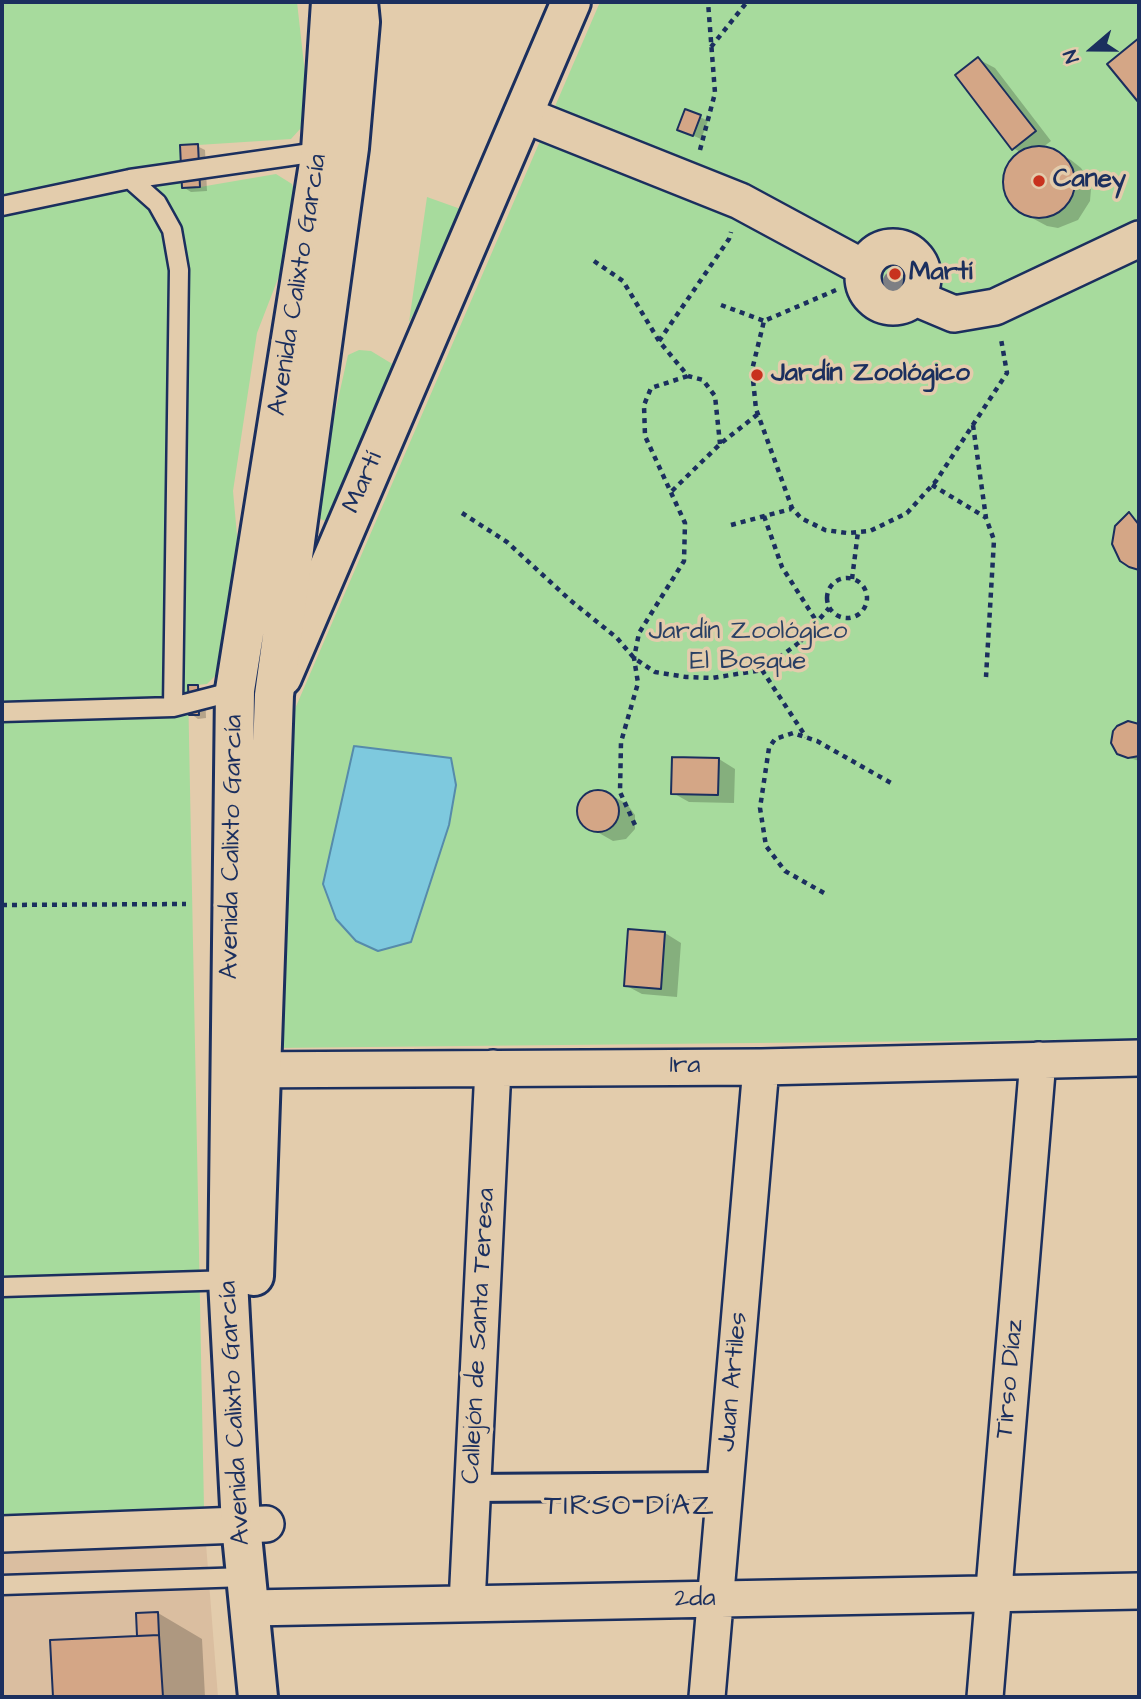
<!DOCTYPE html>
<html>
<head>
<meta charset="utf-8">
<style>
	body { margin:0 }
	#map { position:relative; width:1141px; height:1699px; overflow:hidden; background:#e3ccac; font-family:"Architects Daughter",sans-serif }
	canvas { display:block }
	.frame { position:absolute; inset:0; border:4px solid #1b2f5e; pointer-events:none }
	.north { position:absolute; left:1057px; top:14px; width:70px; height:70px; -webkit-text-stroke:5px #e3ccac; paint-order:stroke; rotate:250deg; font-size:19px; font-weight:700; line-height:28px; text-align:center; color:#1b2f5e }
	.north::after { content:''; display:block; margin:auto; width:24px; height:32px; background:#1b2f5e; clip-path:polygon(50% 0,100% 100%,50% 72%,0 100%) }
</style>
</head>
<body>
<div id="map">
<canvas width="1141" height="1699"></canvas>
<div class="frame"></div>
<div class="north">N</div>
</div>
<script>
const c = document.querySelector('canvas').getContext('2d');
c.lineJoin = 'round';
function fillPath(path, color) { c.fillStyle = color; c.fill(path, 'evenodd'); }
const shape = rows => new Path2D(rows.map(r => 'M' + r).join(''));
function strokePath(path, color, width, dash) { c.strokeStyle = color; c.lineWidth = width; c.lineCap = dash ? 'butt' : 'round'; c.setLineDash(dash || []); c.stroke(path); }
function write(font, color, halo, rows, align = 'center') {
  c.font = font + ' "Architects Daughter",sans-serif'; c.lineWidth = 7; c.setLineDash([]); c.textBaseline = 'middle'; c.strokeStyle = halo; c.fillStyle = color; for (const [text, x, y, turn = 0] of rows) {
    c.save(); c.translate(x, y); c.rotate((+turn || 0) * Math.PI / 180); c.textAlign = isNaN(turn) ? turn : align; if (halo) c.strokeText(text, 0, 0); c.fillText(text, 0, 0); c.restore();
  }
}
const built = shape([
	[206,1544,218,1697,2,1697,2,1554]
]);
const green = shape([
	[11,2,297,2,310,118,291,139,198,145,200,187,276,174,292,184,299,207,279,276,257,333,233,491,239,557,219,672,207,684,188,686,204,1508,2,1515,2,5],
	[600,2,1139,2,1139,1039,273,1048,291,718],
	[427,197,469,212,409,322],
	[359,350,371,351,394,365,325,521,312,515,348,355]
]);
const water = shape([
	[354,746,451,758,456,785,449,825,411,942,378,951,356,941,336,919,323,884,354,746]
]);
const shadow = shape([
	[978,59,995,68,1051,141,1043,147,1053,150,1071,160,1081,168,1088,178,1091,189,1090,201,1078,220,1058,228,1047,226,1019,211,1011,203,1006,193,1004,182,1010,161,1020,152,1013,148],
	[700,117,708,121,701,139,687,133],
	[197,146,205,150,207,191,191,192,183,187],
	[1129,515,1139,521,1139,571,1130,566],
	[197,687,205,691,206,718,198,719,191,714],
	[1128,723,1139,726,1139,761,1127,757],
	[719,759,735,769,734,803,689,802,673,793],
	[596,792,609,794,627,804,635,815,635,829,626,839,613,841,585,825,581,820,579,814,581,802,590,793],
	[665,933,681,943,677,997,642,994,625,985],
	[158,1613,202,1639,205,1697,55,1697,51,1642,139,1637,138,1614]
]);
const building = shape([
	[1139,38,1139,103,1107,64,1139,38],
	[978,57,1036,131,1012,150,955,75,978,57],
	[685,109,701,115,693,136,677,130,685,109],
	[198,144,200,187,182,188,180,145,198,144],
	'1003 182a36 36 0 1 1 72 0a36 36 0 1 1-72 0Z',
	[1129,512,1139,525,1139,570,1129,567,1120,561,1112,544,1115,526,1129,512],
	[188,685,198,685,199,715,189,715,188,685],
	[1128,721,1139,724,1139,756,1128,758,1117,754,1111,743,1113,731,1117,726,1128,721],
	[672,757,719,758,718,795,671,794,672,757],
	'577 811a21 21 0 1 1 42 0a21 21 0 1 1-42 0Z',
	[628,929,665,932,661,989,624,986,628,929],
	[158,1612,159,1635,137,1636,136,1613,158,1612],
	[159,1635,163,1697,53,1697,50,1640,159,1635]
]);
const path = shape([
	[711,47,747,2],
	[700,150,715,93,708,2],
	[594,261,623,281,659,341,688,376,703,380,715,396,720,444],
	[836,290,764,321,752,370,756,409,792,508,801,518,825,530,847,533,870,531,907,513,936,481,1007,373,1001,339],
	[721,305,764,321],
	[659,341,729,239,731,232],
	[973,425,986,518,994,540,986,677],
	[932,485,985,517],
	[672,491,720,444,758,414],
	[462,513,507,542,570,600,617,638,634,658,655,672,686,677,712,678,762,670,800,642,799,643,829,608],
	[764,516,782,567,817,622],
	[731,525,791,509],
	'827 598a20 20 0 1 1 40 0a20 20 0 1 1-40 0Z',
	[852,579,858,532],
	[762,670,806,737],
	[635,825,620,792,621,742,638,683,634,658,639,633,684,561,685,523,645,436,644,405,651,388,688,376],
	[824,893,785,871,766,846,760,808,769,748,775,739,793,733,817,741,891,783],
	[2,905,186,904]
]);
const service = shape([
	[130,179,325,151],
	[2,206,130,179,157,203,172,230,179,270,173,707,2,712],
	[173,707,239,690],
	[2,1287,233,1280],
	[2,1585,246,1577]
]);
const pedestrian = shape([
	[472,1488,724,1486]
]);
const minor = shape([
	[522,114,740,201,864,268],
	'863 277a30 30 0 1 1 60 0a30 30 0 1 1-60 0Z',
	[916,298,954,314,995,307,1139,239],
	[234,1070,761,1067,1139,1058],
	[2,1534,266,1524],
	[467,1604,493,1068],
	[250,1608,1139,1591],
	[707,1697,761,1067],
	[985,1697,1038,1060]
]);
const tertiary = shape([
	[282,677,571,2]
]);
const secondary = shape([
	[254,1276,274,695,349,148,360,22,358,2],
	[258,1697,241,1525,228,1280,235,690,321,151,331,2]
]);
const trees = [
	[893,281]
];
const markers = [
	[1039,181,7,"#c8321e"],
	[895,274,7,"#c8321e"],
	[757,375,7,"#c8321e"]
];
const poiNames = [
	["Caney",1053,181],
	["Martí",909,274],
	["Jardín Zoológico",771,375]
];
const streetNames = [
	["Avenida Calixto García",299,285,-81],
	["Martí",364,483,-67],
	["Avenida Calixto García",233,847,-89],
	["1ra",685,1067],
	["Callejón de Santa Teresa",480,1336,-87],
	["Tirso Díaz",1011,1379,-85],
	["Juan Artiles",734,1382,-85],
	["Avenida Calixto García",236,1413,-93],
	["2da",695,1600,-1]
];
const parkNames = [
	["Jardín Zoológico",748,633],
	["El Bosque",748,663]
];
const neighbourhoodNames = [
	["TIRSO DÍAZ",630,1508]
];
fillPath(built, '#dabea0');
fillPath(green, '#a7db9d');
fillPath(water, '#7ec9de');
strokePath(water, '#568bab', 2);
fillPath(shadow, '#0003');
fillPath(building, '#d4a686');
strokePath(building, '#1b2f5e', 2);
strokePath(service, '#1b2f5e', 23);
strokePath(pedestrian, '#1b2f5e', 32);
strokePath(minor, '#1b2f5e', 40);
strokePath(tertiary, '#1b2f5e', 44);
strokePath(secondary, '#1b2f5e', 44);
strokePath(path, '#1b2f5e', 4.5, [5, 5]);
strokePath(service, '#e3ccac', 18);
strokePath(pedestrian, '#e3ccac', 26);
strokePath(minor, '#e3ccac', 35);
strokePath(tertiary, '#e3ccac', 38);
strokePath(secondary, '#e3ccac', 38);
c.fillStyle = '#7d7f84';
for (const [x, y] of trees) { c.beginPath(); c.arc(x, y, 10, 0, 2 * Math.PI); c.fill(); }
for (const [x, y, r, color] of markers) { const dot = new Path2D(); dot.arc(x, y, r, 0, 2 * Math.PI); c.fillStyle = color; c.fill(dot); strokePath(dot, '#e3ccac', 2.5); }
write('bold 26px', '#1b2f5e', '#e3ccac', poiNames, 'left');
write('26px', '#1b2f5e', '#e3ccac', streetNames);
write('26px', '#294064', '#e3ccac', parkNames);
c.letterSpacing = '2px';
write('28px', '#1b2f5e', '#e3ccac', neighbourhoodNames);
c.letterSpacing = '0px';
</script>
</body>
</html>
